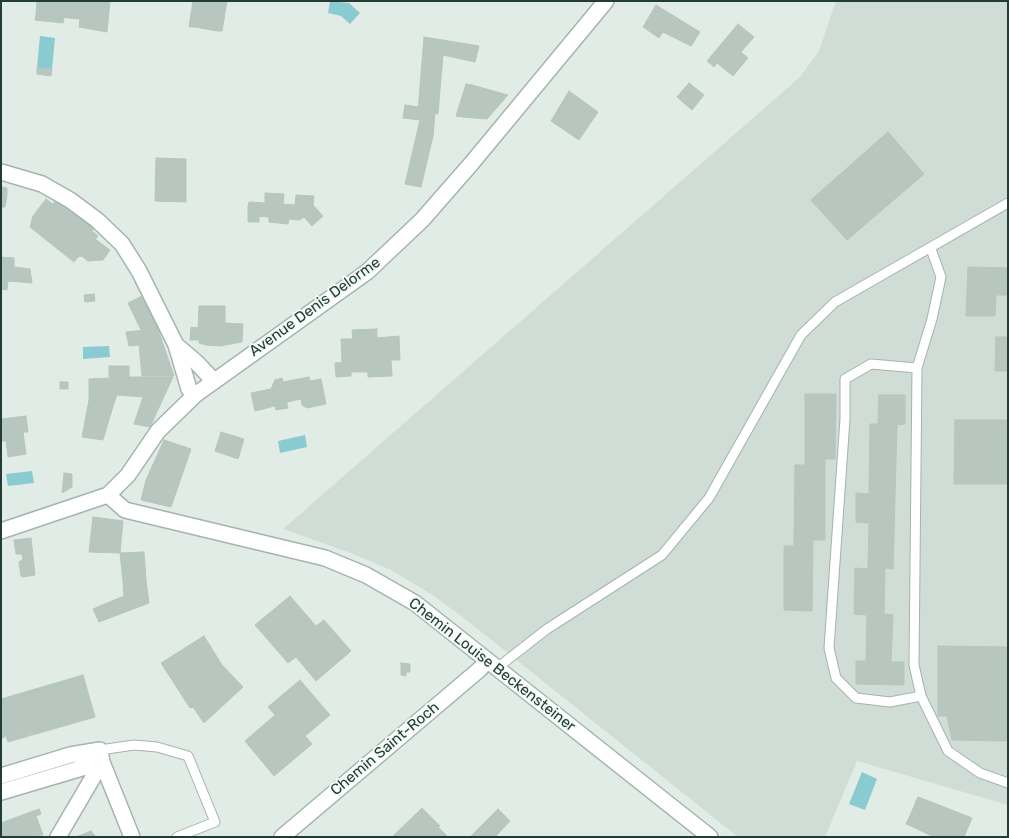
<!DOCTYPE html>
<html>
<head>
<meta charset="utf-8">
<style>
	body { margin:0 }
	#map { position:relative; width:1009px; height:838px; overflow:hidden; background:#e2ece7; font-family:Rubik,sans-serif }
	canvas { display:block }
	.frame { position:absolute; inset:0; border:2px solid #223d35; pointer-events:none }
</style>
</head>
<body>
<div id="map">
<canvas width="1009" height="838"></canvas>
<div class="frame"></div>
</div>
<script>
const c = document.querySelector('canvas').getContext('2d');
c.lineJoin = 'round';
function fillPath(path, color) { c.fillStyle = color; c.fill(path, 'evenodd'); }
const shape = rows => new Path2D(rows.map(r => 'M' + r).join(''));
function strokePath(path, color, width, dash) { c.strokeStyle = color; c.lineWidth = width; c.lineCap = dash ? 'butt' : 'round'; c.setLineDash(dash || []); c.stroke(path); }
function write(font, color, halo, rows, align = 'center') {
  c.font = font + ' Rubik,sans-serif'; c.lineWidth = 4; c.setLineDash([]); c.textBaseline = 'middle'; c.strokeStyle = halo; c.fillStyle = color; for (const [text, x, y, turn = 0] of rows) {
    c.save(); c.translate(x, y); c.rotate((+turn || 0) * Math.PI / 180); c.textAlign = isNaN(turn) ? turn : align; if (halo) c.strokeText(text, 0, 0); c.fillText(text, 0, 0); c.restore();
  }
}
const built = shape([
	[836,1,1008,1,1008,805,857,761,825,837,738,837,464,618,431,594,391,570,351,553,283,529,800,77,819,51]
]);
const water = shape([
	[330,1,349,3,360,13,350,24,341,16,328,13],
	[40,36,55,38,52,69,37,68],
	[109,346,110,357,83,359,83,347],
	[305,435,307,447,280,453,278,441],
	[32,471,34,483,8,486,6,474],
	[862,772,877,779,865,810,849,804]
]);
const building = shape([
	[37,1,110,1,107,32,79,27,80,19,36,15,37,1],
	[193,1,198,1,195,27,189,27,193,1],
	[198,1,221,1,217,31,195,27,198,1],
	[221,1,227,1,222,31,217,31,221,1],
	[656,5,700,32,691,46,663,32,659,38,643,27,656,5],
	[36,15,64,18,63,23,35,20,36,15],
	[738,24,754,37,741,52,748,58,733,76,717,63,714,67,707,61,738,24],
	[424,37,479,46,475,62,443,55,438,114,418,111,424,37],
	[37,68,52,69,51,76,37,74,37,68],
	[689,83,704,95,692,110,677,97,689,83],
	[466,84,472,85,463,117,456,116,466,84],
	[472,85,508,95,487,119,463,117,472,85],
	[569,91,598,112,579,140,551,121,569,91],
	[405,105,419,107,418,111,435,113,433,136,421,187,405,184,420,120,403,118,405,105],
	[888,132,924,174,847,240,811,200,888,132],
	[156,158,186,159,186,202,155,201,156,158],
	[1,187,7,188,7,195,1,195,1,187],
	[265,193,284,194,283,204,295,205,296,195,314,196,313,205,323,216,312,226,304,217,300,220,289,219,288,224,269,222,269,217,255,216,256,207,248,207,249,202,265,203,265,193],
	[1,195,7,195,5,207,1,207,1,195],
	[46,199,71,218,76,213,94,228,92,231,98,236,82,256,78,257,74,262,30,227,33,216,46,199],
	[56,200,76,213,71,218,53,204,56,200],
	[248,207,256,207,255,216,259,216,259,222,248,222,248,207],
	[95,239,110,250,103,260,88,261,82,256,95,239],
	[1,257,14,258,14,267,30,269,32,283,8,281,7,290,1,289,1,257],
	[1008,258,1008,295,996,295,995,316,966,316,968,267,1008,268,1008,258],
	[94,294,95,301,85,302,84,295,94,294],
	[142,296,158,329,141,330,128,303,142,296],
	[199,306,225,306,225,323,243,324,242,342,220,346,206,345,199,343,199,340,190,340,191,327,198,328,199,306],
	[158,329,174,376,142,376,139,345,129,346,126,332,158,329],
	[377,329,377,338,399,336,400,360,391,360,392,376,368,377,367,361,342,363,341,339,353,339,352,330,377,329],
	[996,337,1008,337,1008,371,995,371,996,337],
	[367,361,368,372,351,372,351,376,336,377,335,363,367,361],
	[109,366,129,366,129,377,109,377,109,366],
	[129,377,173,377,150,427,134,424,143,397,117,395,114,403,89,400,89,379,129,377],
	[309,377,310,381,321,379,326,404,307,408,302,405,301,399,287,402,286,399,274,401,275,406,255,411,251,393,271,389,275,380,282,378,283,382,309,377],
	[60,382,68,382,68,389,60,389,60,382],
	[805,394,836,394,835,459,825,459,825,540,813,540,812,611,784,610,784,546,794,546,795,465,805,465,805,394],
	[879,395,905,395,905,424,897,425,893,569,885,568,884,614,893,615,891,662,904,662,904,685,856,684,856,661,866,661,867,615,854,614,855,568,868,569,869,523,856,522,856,493,869,494,870,424,878,424,879,395],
	[286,399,288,408,276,410,274,401,286,399],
	[89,400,114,403,103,440,82,437,89,400],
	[26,416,28,432,23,432,26,454,8,457,6,441,1,441,1,419,26,416],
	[955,420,1008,420,1008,484,954,484,955,420],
	[221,432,244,439,238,459,215,451,221,432],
	[164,440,191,449,171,507,141,500,146,480,164,440],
	[64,473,72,474,72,487,62,493,64,473],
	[93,517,123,521,120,553,89,552,93,517],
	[31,538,35,575,23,577,21,576,19,562,23,559,22,554,16,554,14,540,31,538],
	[144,552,146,580,123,582,120,553,144,552],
	[146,580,149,603,99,622,93,609,124,596,123,582,146,580],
	[290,596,316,626,324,620,351,651,316,681,296,657,288,663,255,625,290,596],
	[204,636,222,665,243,687,204,723,193,707,190,708,161,663,204,636],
	[938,646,1008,647,1008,741,952,740,947,716,938,716,938,646],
	[401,663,410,664,410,672,406,672,406,676,401,675,401,663],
	[83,675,95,717,8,742,6,736,12,732,22,735,37,732,58,714,77,710,88,700,81,679,1,701,1,699,83,675],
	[81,679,88,700,77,710,58,714,37,732,30,735,12,732,1,739,1,701,81,679],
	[300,680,330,715,305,736,312,744,274,776,245,741,275,715,268,707,300,680],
	[918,797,934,803,931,808,916,801,918,797],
	[916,801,931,808,934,803,972,818,964,837,934,837,913,827,920,812,913,809,916,801],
	[422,808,440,826,438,827,448,837,392,837,422,808],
	[39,809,41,814,36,816,43,835,1,837,1,823,39,809],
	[498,809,510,821,495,837,470,837,498,809],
	[913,809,920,812,913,827,906,824,913,809],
	[91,831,96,837,76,837,91,831]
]);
const service = shape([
	[931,249,941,277,932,319,917,368,914,665,921,696,948,751,980,773,1008,783],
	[917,368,871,364,845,379,845,419,829,648,836,678,856,698,890,702,921,696],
	[497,668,547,629,662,555,709,498,801,335,835,302,1008,203],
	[100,750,134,745,157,747,188,756,215,822,177,837]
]);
const minor = shape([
	[1,172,42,184,70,200,97,220,122,244,139,271,176,345,189,389,195,395],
	[176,345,196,362,213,380],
	[1,776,70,755,100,750,102,762,58,837],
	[1,792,102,762,132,837],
	[282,837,480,669,487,660]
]);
const tertiary = shape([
	[108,495,125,510,325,558,366,575,415,603,710,837],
	[1,531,108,495,128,475,158,431,195,395,367,272,422,220,471,164,606,1]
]);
const streetNames = [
	["Avenue Denis Delorme",315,307,-36],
	["Chemin Louise Beckensteiner",492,665,38],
	["Chemin Saint-Roch",385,749,-40]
];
fillPath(built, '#d0dcd6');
fillPath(water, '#8acad1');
fillPath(building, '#b7c7c0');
strokePath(building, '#b4c6be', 1);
strokePath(service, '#a5b4ae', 11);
strokePath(minor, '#a5b4ae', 18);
strokePath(tertiary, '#a5b4ae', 18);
strokePath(service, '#fff', 9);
strokePath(minor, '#fff', 15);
strokePath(tertiary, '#fff', 15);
write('15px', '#223d35', '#f3f9f5', streetNames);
</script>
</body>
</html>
